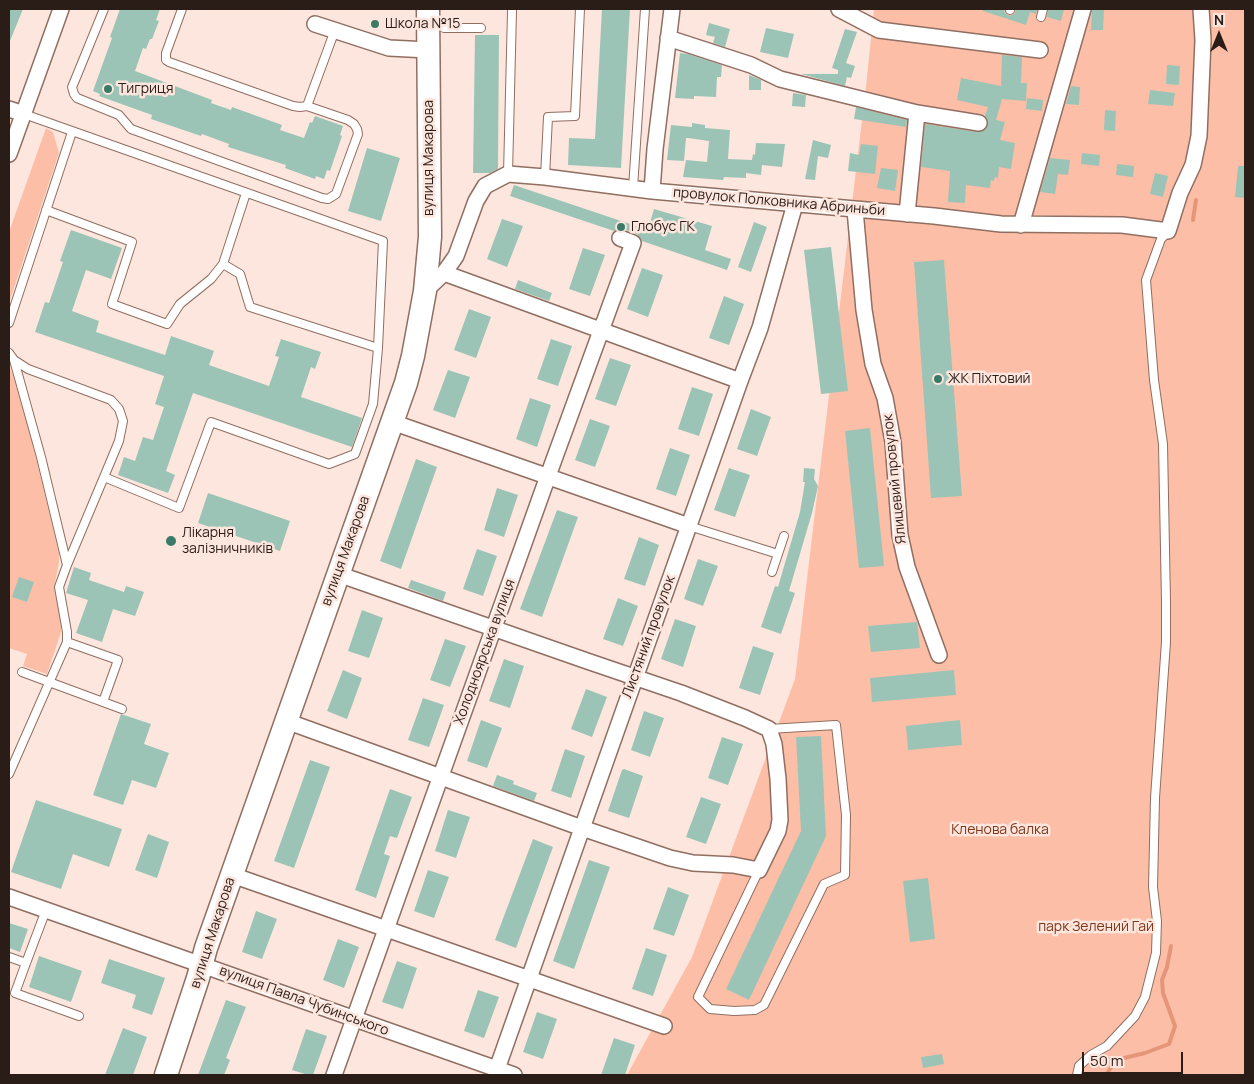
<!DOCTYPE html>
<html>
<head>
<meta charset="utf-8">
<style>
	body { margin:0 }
	#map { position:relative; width:1254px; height:1084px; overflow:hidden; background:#fde6dd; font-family:Manrope,sans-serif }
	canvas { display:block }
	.frame { position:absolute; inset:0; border:10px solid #2a1c17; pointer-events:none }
	.north { position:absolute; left:1194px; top:10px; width:50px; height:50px; -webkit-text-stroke:4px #fde6dd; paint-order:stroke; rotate:0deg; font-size:14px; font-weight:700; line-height:20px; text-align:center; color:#2a1c17 }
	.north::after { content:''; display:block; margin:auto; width:18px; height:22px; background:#2a1c17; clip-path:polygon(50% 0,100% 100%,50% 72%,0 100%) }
	.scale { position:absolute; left:1082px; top:1052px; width:101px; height:22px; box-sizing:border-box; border:2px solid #2a1c17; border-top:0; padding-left:6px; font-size:15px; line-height:18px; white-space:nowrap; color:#2a1c17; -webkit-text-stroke:4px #fde6dd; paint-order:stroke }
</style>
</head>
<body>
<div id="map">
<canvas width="1254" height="1084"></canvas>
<div class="frame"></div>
<div class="north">N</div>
<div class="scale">50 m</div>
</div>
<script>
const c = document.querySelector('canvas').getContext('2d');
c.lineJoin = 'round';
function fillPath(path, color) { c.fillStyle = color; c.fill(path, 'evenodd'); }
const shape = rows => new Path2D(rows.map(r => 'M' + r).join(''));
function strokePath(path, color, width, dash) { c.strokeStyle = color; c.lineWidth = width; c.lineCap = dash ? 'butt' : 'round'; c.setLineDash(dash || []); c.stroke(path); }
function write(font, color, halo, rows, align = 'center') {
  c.font = font + ' Manrope,sans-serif'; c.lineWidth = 5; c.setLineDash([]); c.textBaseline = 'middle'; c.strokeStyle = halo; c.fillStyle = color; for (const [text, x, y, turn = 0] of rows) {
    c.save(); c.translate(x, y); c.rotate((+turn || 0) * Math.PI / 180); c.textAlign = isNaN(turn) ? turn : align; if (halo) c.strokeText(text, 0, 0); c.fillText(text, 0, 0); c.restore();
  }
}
const green = shape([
	[874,9,1245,9,1245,1075,627,1075,692,957,795,679,866,87],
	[46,128,53,132,59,153,9,303,9,232],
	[9,365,14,378,30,433,59,553,59,562,55,583,61,623,61,632,47,674,23,666,27,654,9,648]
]);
const stream = shape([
	[1193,220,1196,200],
	[1106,1075,1116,1060,1145,1053,1169,1044,1175,1026,1163,993,1162,980,1167,967,1171,946]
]);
const building = shape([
	[9,9,23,9,10,41,9,41],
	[120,9,160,9,156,20,159,21,152,39,150,39,146,49,143,48,135,71,212,100,211,103,231,110,232,107,282,125,280,130,304,138,310,122,312,123,315,116,343,126,340,135,342,136,330,171,327,170,324,179,316,176,315,179,285,168,286,165,228,147,229,144,202,134,201,136,151,119,152,115,99,96,100,94,93,91,112,38,110,37],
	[602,9,630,9,621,168,568,165,569,138,595,139],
	[983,9,1004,9,1005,13,1010,16,1015,13,1016,9,1037,9,1036,14,1030,12,1026,25,983,11],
	[1048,9,1064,9,1061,21,1047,17],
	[1092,10,1104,10,1103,30,1091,30],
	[709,23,730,29,725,47,713,43,715,37,706,35],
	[766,28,794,34,788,58,760,52],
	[845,29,857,32,846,63,855,66,851,78,847,77,845,86,801,74,838,74,838,70,832,68],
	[475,35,499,35,498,169,490,173,473,173],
	[680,53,688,54,722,65,721,77,717,77,716,97,694,96,694,99,675,98],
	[1002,55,1022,57,1021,83,1027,83,1026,101,1002,99,996,120,1005,122,1000,140,1015,143,1011,169,999,167,998,178,995,177,994,181,991,180,990,188,966,185,965,203,948,202,950,171,921,167,925,124,978,132,986,129,988,124,985,116,988,107,957,100,961,78,1001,86],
	[1167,65,1180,66,1179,85,1166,84],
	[749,75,761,80,761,90,749,90],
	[1071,86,1080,87,1079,105,1066,104],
	[1150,90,1175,93,1173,106,1148,104],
	[793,93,806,95,805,107,792,106],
	[1027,98,1043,100,1042,111,1026,109],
	[856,107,907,120,906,127,854,119],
	[1105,110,1116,111,1115,131,1104,130],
	[692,123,705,125,705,128,730,130,728,159,752,160,753,154,755,155,756,143,785,144,782,167,762,165,761,175,746,173,746,178,724,177,723,180,683,177,686,160,707,162,709,141,688,138,686,138,684,161,667,160,671,125,692,127],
	[813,140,831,145,828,158,818,156,815,180,805,179],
	[861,144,878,146,875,174,848,171,850,153,859,155],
	[367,148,400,158,381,221,348,211],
	[1082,153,1100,155,1099,166,1081,164],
	[1050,158,1070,160,1068,175,1058,174,1055,194,1040,192],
	[1117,164,1134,166,1133,177,1116,175],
	[1238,166,1245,166,1245,198,1235,197],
	[881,168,898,170,895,191,877,188],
	[1155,173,1168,176,1163,197,1150,194],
	[514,185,648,230,654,209,712,226,705,250,731,259,727,270,642,241,637,234,623,229,618,229,614,231,510,196],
	[502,219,523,226,507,267,487,259],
	[754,222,767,227,751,272,738,267],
	[71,230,122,248,111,279,86,270,72,311,99,321,96,332,165,355,171,336,214,351,209,365,269,386,279,357,275,356,281,339,321,352,315,369,311,367,301,397,362,418,352,447,193,393,166,471,175,475,168,493,118,475,124,457,135,461,143,437,153,440,164,407,155,404,164,376,35,332,45,302,49,303,63,262,60,261],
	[831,247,848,391,821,394,804,250],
	[583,248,605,255,590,296,569,289],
	[944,260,962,496,931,498,914,262],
	[642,268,663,275,648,317,627,309],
	[518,280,552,293,549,301,515,289],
	[724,296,744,304,729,345,709,338],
	[469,309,491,317,476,358,454,350],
	[551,339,572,346,558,386,537,379],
	[610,358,631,365,616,406,595,399],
	[448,370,470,377,455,418,433,410],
	[692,387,713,394,699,436,678,429],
	[530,398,551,405,537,447,516,439],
	[751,409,771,417,757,456,737,449],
	[590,419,610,426,595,467,575,460],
	[870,428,884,566,859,568,845,431],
	[670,448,690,455,676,496,656,489],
	[416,459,437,467,401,569,380,561],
	[729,468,750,475,735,517,714,510],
	[804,468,815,469,814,479,818,486,812,513,789,591,795,593,781,634,761,627,775,586,778,587,800,512,805,482,803,482],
	[497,488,518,495,504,537,484,530],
	[208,493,290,521,280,551,198,523],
	[557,510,578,517,542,617,520,609],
	[639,537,659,545,645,586,624,579],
	[477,549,497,556,483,596,463,589],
	[698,559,718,566,703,606,684,599],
	[74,567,91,573,89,580,124,592,126,586,144,592,135,616,113,609,102,642,76,633,88,600,66,593],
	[19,577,34,582,27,602,12,597],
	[411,580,446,592,443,601,408,588],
	[618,598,638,606,623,646,603,639],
	[362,610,383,618,369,658,348,651],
	[675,619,696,626,683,667,661,659],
	[917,622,920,648,871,652,868,626],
	[445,639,466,646,450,687,430,680],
	[753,646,774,653,760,695,739,688],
	[504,659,524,666,510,708,489,701],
	[343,670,362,678,347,719,327,711],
	[954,670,956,695,872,702,870,678],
	[586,689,607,697,592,737,571,729],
	[423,698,444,705,429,747,408,740],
	[644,711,664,718,650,757,631,750],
	[121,714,151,724,144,744,169,753,156,788,132,780,123,805,93,795],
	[481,720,502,728,487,768,467,761],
	[960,720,962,745,908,750,906,726],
	[821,736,826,836,749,1000,726,989,801,831,796,737],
	[722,737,743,744,728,785,708,778],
	[565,749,585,756,571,798,551,791],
	[310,760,330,767,294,868,274,861],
	[624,769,643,776,629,818,608,811,622,770],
	[497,775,514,781,513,784,537,793,534,801,493,786],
	[390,789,412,797,397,838,390,836,384,854,390,856,376,898,355,890],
	[701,797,721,804,706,844,686,837],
	[36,800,122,829,109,867,73,854,61,889,11,872],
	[448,810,470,817,456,858,435,851],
	[148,834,169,842,157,878,135,870],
	[533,839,553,847,516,948,495,940],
	[589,860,610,867,574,969,553,961],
	[428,870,449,877,434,918,414,911],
	[928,878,935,939,910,942,903,881],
	[668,887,689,895,674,936,653,929],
	[256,911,277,919,262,959,242,952],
	[9,923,28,929,20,952,9,948],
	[338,939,359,947,344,988,323,980],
	[646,948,667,955,653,996,632,989],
	[39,956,82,971,71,1002,29,987],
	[109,959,165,978,152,1015,132,1008,136,995,101,983],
	[397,961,417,968,403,1009,382,1002],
	[478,990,499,997,484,1038,464,1031],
	[226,1000,246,1007,226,1058,230,1060,224,1075,198,1075],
	[537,1012,557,1019,543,1059,523,1052],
	[123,1028,147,1037,133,1075,105,1075],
	[306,1029,327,1036,313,1075,308,1075,292,1070],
	[614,1038,635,1045,625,1075,601,1075],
	[942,1054,944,1064,923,1068,921,1057]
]);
const lane = shape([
	[104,9,75,80,72,87,74,94,77,98,119,115,131,129,322,198,328,199,336,194,358,134,357,129,354,124,348,120,307,106],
	[182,9,166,53,166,60,169,62,293,106,300,107,307,106,335,30],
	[1010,10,1010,9],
	[1041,17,1043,9],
	[444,28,481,28],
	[508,174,512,11],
	[545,177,548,117,575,116,580,9],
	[633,188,645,9],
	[46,210,132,242,112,304,167,324,180,304,211,279,223,264,246,193],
	[223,264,240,274,250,307,378,348],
	[9,323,72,132],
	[9,353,14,360,28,369,111,400,119,409,123,421,119,441,104,477,179,508,211,422,329,464,355,454,373,404,378,348,383,241,24,114],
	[689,526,778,554],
	[67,565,104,477],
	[772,572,784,536],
	[67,642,118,660,103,702],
	[22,672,122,709],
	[9,774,67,642,67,632,59,587,67,565,41,457,14,360],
	[759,870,698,997,710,1009,734,1011,755,1010,764,1005,824,884,845,875,846,815,836,725,769,729],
	[9,957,26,963,46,910],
	[26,963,15,993,79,1016],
	[1077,1075,1079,1066,1091,1055,1107,1046,1135,1016,1145,997,1156,953,1157,921,1153,887,1155,798,1166,642,1166,602,1163,444,1154,380,1146,280,1161,239,1168,232]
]);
const street = shape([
	[839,9,879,30,1040,50],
	[315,24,389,48,428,50],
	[668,38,751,65,780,79,917,113,979,123],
	[9,109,24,114],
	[9,154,61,9],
	[652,191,655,149,672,9],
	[855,210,864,310,873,364,885,398,893,442,900,535,907,567,939,655],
	[907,214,917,113],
	[1021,225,1083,9],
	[444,273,740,381],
	[425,291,444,273,456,256,476,201,485,186,508,174,545,177,652,191,934,216,1001,224,1122,225,1168,231,1180,193,1193,165,1199,136,1203,40,1201,9],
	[392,422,689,526],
	[286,721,582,828,670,858,693,863,733,865,759,870,778,831,780,820,778,779,774,744,769,729,745,718,681,693,587,661,338,574],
	[232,875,664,1026],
	[9,897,514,1075],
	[497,1069,740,381,760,328,795,204],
	[334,1075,548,476,633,243,620,238]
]);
const secondary = shape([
	[166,1075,198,978,206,948,406,383,413,356,425,291,430,237,428,9]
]);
const markers = [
	[375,24,5,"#3c7a68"],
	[108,89,5,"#3c7a68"],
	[621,227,5,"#3c7a68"],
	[938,379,5,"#3c7a68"],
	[171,541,6,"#3c7a68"]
];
const poiNames = [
	["Школа №15",385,24],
	["Тигриця",118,89],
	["Глобус ГК",631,227],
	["ЖК Піхтовий",948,379],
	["Лікарня",182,533],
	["залізничників",182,549]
];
const streetNames = [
	["вулиця Макарова",429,158,-90],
	["провулок Полковника Абриньби",779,202,5],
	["Ялицевий провулок",895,479,-96],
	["вулиця Макарова",346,551,-70],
	["Листяний провулок",649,637,-70],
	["Холодноярська вулиця",485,652,-70],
	["вулиця Макарова",213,933,-72],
	["вулиця Павла Чубинського",304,1001,20]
];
const parkNames = [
	["Кленова балка",1000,830],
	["парк Зелений Гай",1096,927]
];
fillPath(green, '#fdbea7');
strokePath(stream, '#e69678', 4);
fillPath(building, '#9cc4b6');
strokePath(lane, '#906e61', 10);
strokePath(street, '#906e61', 18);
strokePath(secondary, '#906e61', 25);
strokePath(lane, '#fff', 8);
strokePath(street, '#fff', 15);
strokePath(secondary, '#fff', 22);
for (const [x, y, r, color] of markers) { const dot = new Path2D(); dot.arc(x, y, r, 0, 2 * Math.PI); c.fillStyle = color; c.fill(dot); strokePath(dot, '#fde6dd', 2); }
write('14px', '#2a1c17', '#fde6dd', poiNames, 'left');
write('14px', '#2a1c17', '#fde6dd', streetNames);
write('14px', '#7f3619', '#fde6dd', parkNames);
</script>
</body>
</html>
